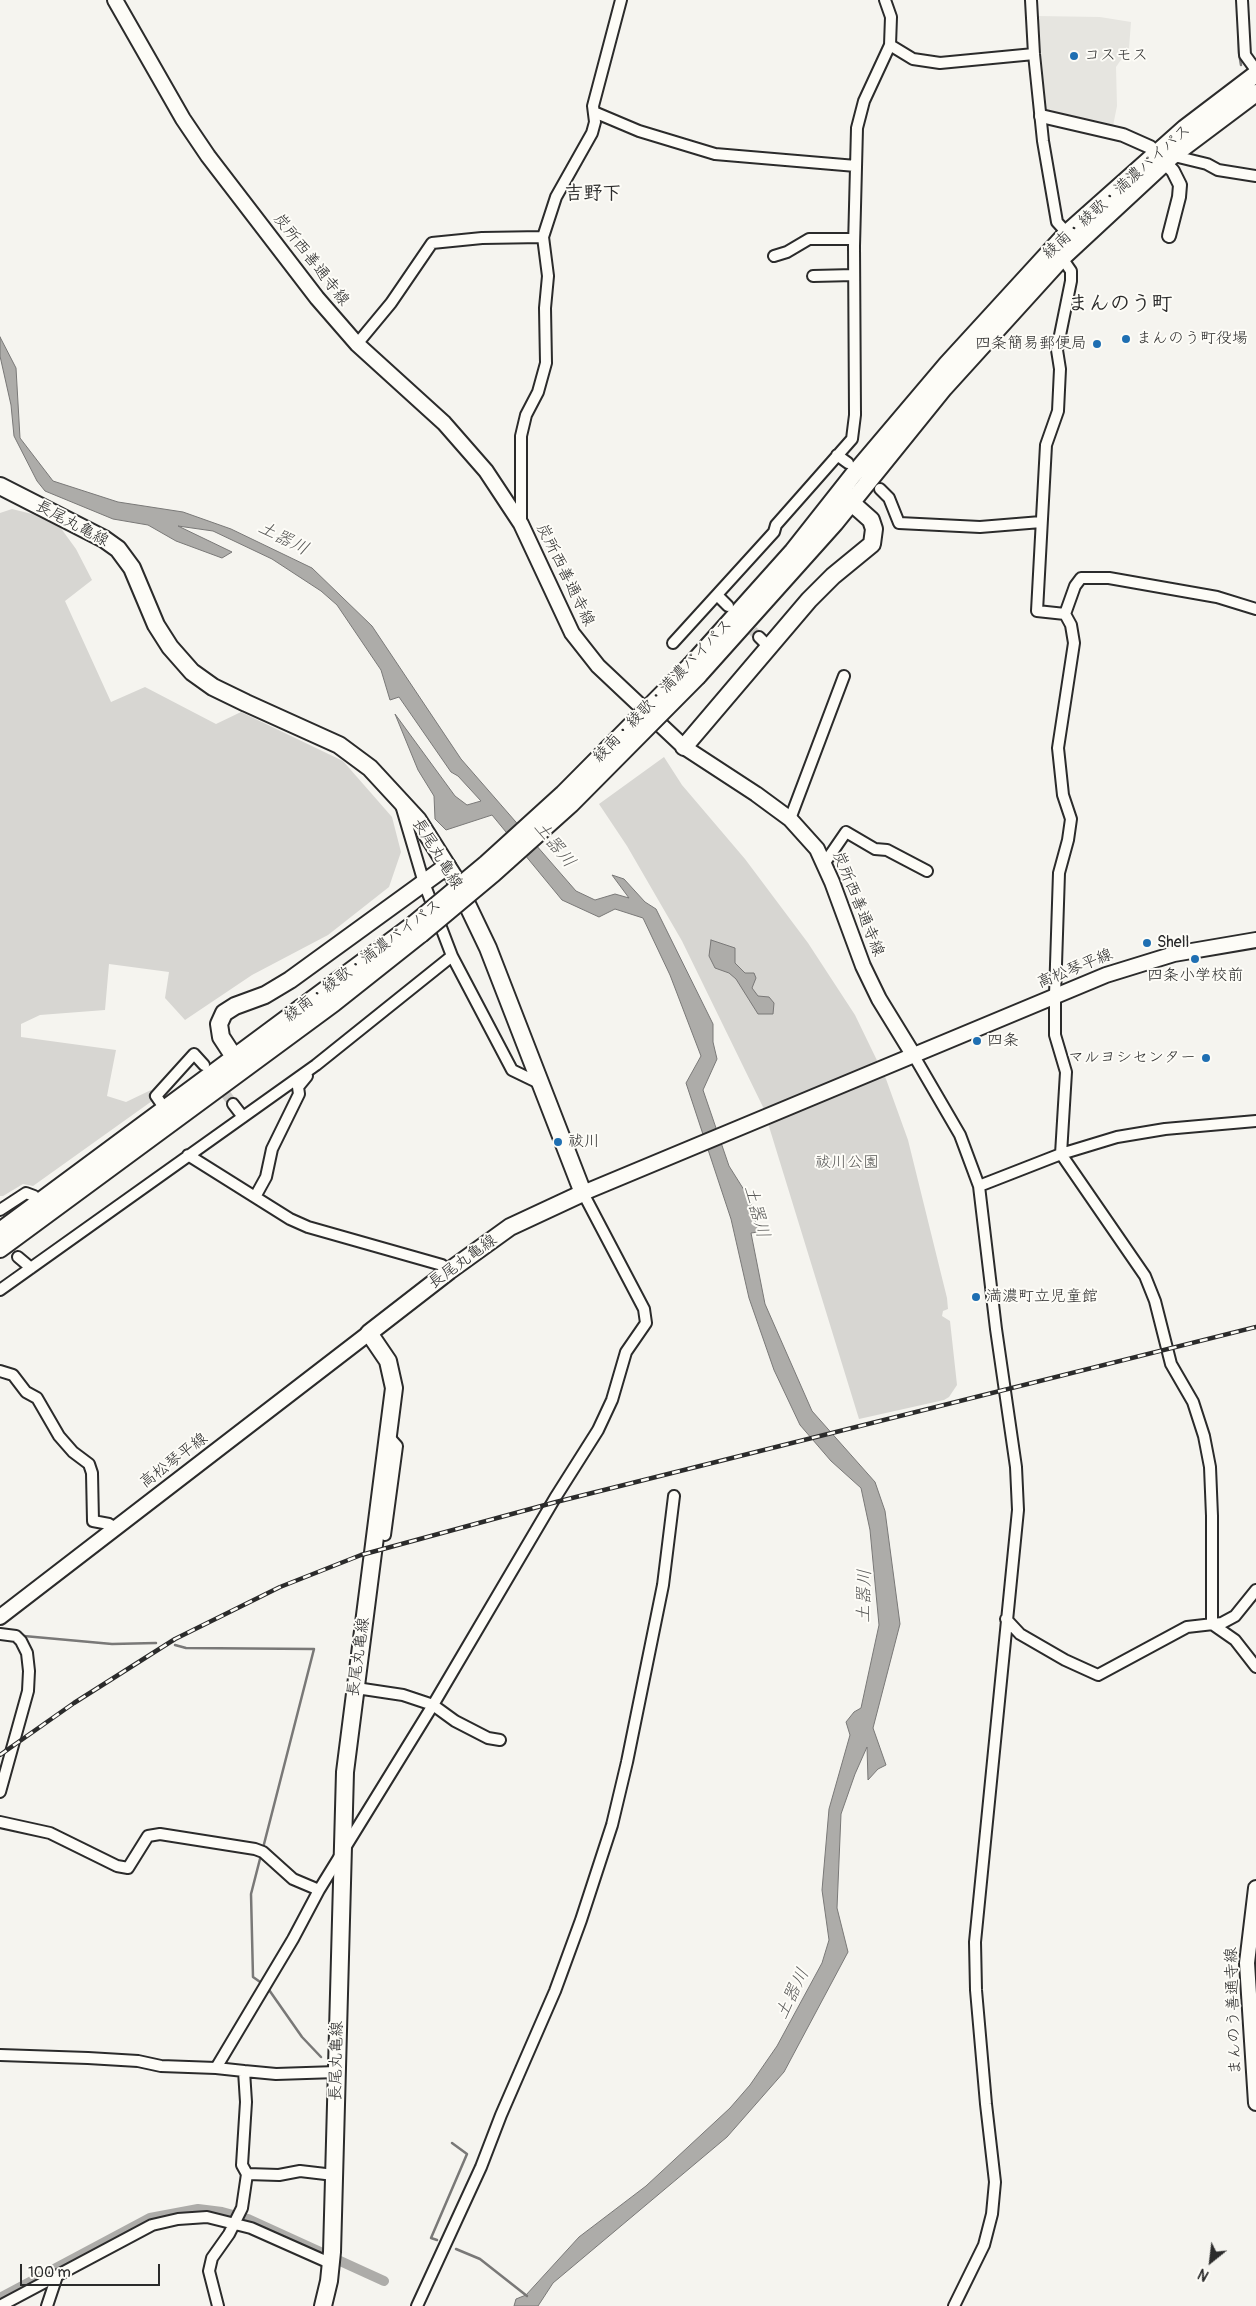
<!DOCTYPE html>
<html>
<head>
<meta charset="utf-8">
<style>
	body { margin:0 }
	#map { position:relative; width:1256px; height:2306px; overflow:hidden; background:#f5f4ef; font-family:Pangolin,sans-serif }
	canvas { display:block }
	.north { position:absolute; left:1186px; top:2236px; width:50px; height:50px; -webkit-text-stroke:4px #fdfcf7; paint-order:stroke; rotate:209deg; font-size:14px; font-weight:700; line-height:20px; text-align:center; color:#2b2b2b }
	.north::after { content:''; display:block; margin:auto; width:18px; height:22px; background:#2b2b2b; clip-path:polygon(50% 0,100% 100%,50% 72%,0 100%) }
	.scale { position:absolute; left:20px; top:2264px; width:140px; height:22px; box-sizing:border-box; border:2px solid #2b2b2b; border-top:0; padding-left:6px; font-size:15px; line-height:18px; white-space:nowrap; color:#2b2b2b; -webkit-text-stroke:4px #fdfcf7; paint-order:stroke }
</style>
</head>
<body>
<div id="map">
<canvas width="1256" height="2306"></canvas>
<div class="north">N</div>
<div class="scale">100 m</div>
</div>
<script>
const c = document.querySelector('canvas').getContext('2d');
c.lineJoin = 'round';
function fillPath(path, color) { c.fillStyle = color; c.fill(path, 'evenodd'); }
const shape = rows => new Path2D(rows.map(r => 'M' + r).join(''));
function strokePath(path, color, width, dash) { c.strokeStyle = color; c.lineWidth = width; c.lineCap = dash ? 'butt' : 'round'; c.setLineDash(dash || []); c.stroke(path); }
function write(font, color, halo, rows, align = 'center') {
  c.font = font + ' Pangolin,"Klee One",sans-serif'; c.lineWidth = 4; c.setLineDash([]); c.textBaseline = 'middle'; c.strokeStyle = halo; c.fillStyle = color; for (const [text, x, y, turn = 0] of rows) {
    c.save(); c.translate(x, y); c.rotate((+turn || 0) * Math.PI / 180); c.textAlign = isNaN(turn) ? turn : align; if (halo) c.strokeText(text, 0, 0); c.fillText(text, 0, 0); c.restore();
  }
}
const built = shape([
	[1038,16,1100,17,1131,22,1129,48,1116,67,1117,106,1113,126,1046,109]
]);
const green = shape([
	[12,509,32,514,60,527,76,549,92,580,65,601,111,702,145,687,216,724,241,712,343,761,392,817,401,852,389,887,328,935,252,975,185,1020,165,998,169,972,109,964,105,1010,40,1015,21,1024,21,1037,116,1050,107,1096,126,1102,151,1090,152,1101,33,1186,23,1184,3,1196,0,1196,0,513],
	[664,757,682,785,745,859,808,943,855,1015,886,1079,908,1140,947,1298,948,1309,943,1311,942,1316,950,1321,957,1385,949,1397,944,1400,859,1419,763,1107,682,941,627,846,599,804]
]);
const water = shape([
	[0,337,16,368,20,438,53,481,118,502,183,512,231,529,312,568,372,626,461,759,576,891,595,900,615,894,629,898,612,875,624,879,645,902,656,909,713,1024,713,1042,717,1059,703,1090,729,1166,751,1201,758,1232,751,1233,765,1304,812,1411,875,1482,885,1511,900,1624,873,1728,886,1765,878,1769,868,1780,867,1747,855,1774,841,1814,837,1908,848,1952,784,2072,727,2137,553,2283,538,2306,514,2306,516,2299,526,2295,579,2237,646,2186,730,2108,750,2085,777,2046,822,1963,829,1940,822,1890,829,1809,850,1735,846,1722,854,1712,861,1708,879,1625,870,1530,861,1488,831,1461,800,1425,774,1370,749,1298,731,1219,686,1083,701,1056,670,975,643,918,615,909,599,917,562,900,492,815,446,830,435,819,434,796,418,770,395,714,455,796,467,805,481,801,458,776,451,772,399,697,390,700,381,670,337,605,321,591,272,559,213,531,178,526,232,552,222,558,176,541,148,525,113,519,45,491,37,481,14,436,11,405,0,356,0,337],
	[711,940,735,948,735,963,745,973,754,973,756,978,752,988,758,996,769,997,774,1003,773,1014,758,1014,736,979,729,973,715,968,709,956,711,940]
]);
const stream = shape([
	[1238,12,1239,53,1241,65],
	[24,1636,112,1644,156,1643],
	[175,1645,186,1648,314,1649,263,1848],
	[261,1855,251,1894,253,1977,263,1984],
	[267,1987,302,2037,321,2057],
	[437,2240,431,2238,467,2154,452,2143],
	[456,2249,480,2259,527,2296]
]);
const canal = shape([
	[0,2298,150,2218,198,2209,222,2212,248,2219,384,2281]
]);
const minorTunnel = shape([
	[742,620,759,637],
	[217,1082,233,1104]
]);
const minor = shape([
	[885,0,891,17,890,45,913,59,940,63,1034,54],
	[1031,0,1034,54,1043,141,1057,222,1067,233],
	[1242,0,1245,55,1256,70],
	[594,112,639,131,715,154,856,166],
	[1170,155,1207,164,1218,170,1256,176],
	[774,256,787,252,809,239,854,239],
	[1062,258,1071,271,1071,281,1057,350,1060,369,1058,411,1046,445,1037,611,1065,614],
	[813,276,854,275],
	[357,344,391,303,432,243,482,238,543,237],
	[837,455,848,463],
	[880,489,889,498,899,523,980,527,1041,522],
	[521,524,521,436,526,415,538,392,546,363,545,308,548,276,543,237,556,197,592,133,595,122,593,106,621,0],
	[717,595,728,606],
	[1256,609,1217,597,1109,578,1081,578,1075,586,1065,614,1071,625,1074,643,1058,748,1063,795,1071,819,1068,840,1059,873,1055,995,1055,1035,1066,1072,1061,1154,1145,1276,1155,1301,1171,1364,1193,1402,1204,1436,1210,1467,1212,1516,1212,1624,1235,1640,1256,1667],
	[759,637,769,647],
	[673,643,774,532,776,525,852,439,855,415,854,246,857,128,864,101,890,45],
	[401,805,424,883,452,956,512,1070,543,1085],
	[790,819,844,676],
	[824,864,846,832,875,849,887,850,927,871],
	[914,1056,960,1135,979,1186,996,1329,1016,1467,1018,1510,975,1942,976,1990,986,2104,995,2182,992,2214,984,2245,954,2306],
	[233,1104,243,1117],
	[165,1109,156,1096,194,1054,204,1065],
	[188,1155,290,1219,308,1227,442,1265,449,1271],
	[979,1186,1061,1154,1117,1137,1165,1129,1256,1121],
	[255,1197,266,1177,272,1149,299,1094,298,1087,307,1076],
	[0,1210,26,1193,34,1196,40,1206],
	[18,1257,31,1268],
	[0,1290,316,1065,452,956],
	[0,1371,13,1375,26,1392,37,1398,59,1436,73,1452,89,1464,92,1473,93,1521,109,1524,116,1528],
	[385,1535,397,1446,389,1437],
	[1006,1619,1020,1634,1065,1660,1098,1675,1187,1627,1222,1623,1235,1616,1256,1590],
	[0,1634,16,1636,21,1641,27,1653,29,1671,28,1691,0,1792],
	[354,1693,363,1689,403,1695,433,1705,455,1721,488,1738,500,1740],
	[0,1822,50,1833,117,1866,128,1868,148,1836,160,1834,255,1849,263,1852,293,1879,319,1890],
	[0,2055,88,2058,138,2061,161,2066,216,2068,293,1939,319,1890,433,1705,555,1498,598,1430,612,1400,626,1352,646,1323,644,1309,583,1193],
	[216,2068,244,2071,246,2102,242,2165,247,2174,242,2208,229,2234,212,2258,209,2271,218,2306],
	[244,2071,276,2074,337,2072],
	[247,2174,279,2175,300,2171,334,2175],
	[0,2306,152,2225,178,2219,207,2217,251,2228,332,2264],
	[47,2306,57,2276],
	[417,2306,481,2167,501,2115,555,1991,581,1920,612,1825,627,1762,663,1585,674,1496]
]);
const tertiary = shape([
	[1041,116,1123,135,1150,147,1173,171,1180,185,1179,197,1169,236]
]);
const secondary = shape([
	[115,0,183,119,208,156,317,298,357,344,444,423,486,471,521,524,572,633,598,666,684,747,756,794,790,819,817,849,832,882,863,966,879,999,914,1056],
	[583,1193,1106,975,1174,954,1256,940],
	[0,1617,369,1333],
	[1256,1888,1247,1963,1256,2103]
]);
const primary = shape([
	[0,486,104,539,118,549,132,568,156,625,170,647,192,672,213,687,246,703,339,745,370,768,418,820,454,877,488,948,583,1193,510,1227,449,1271,369,1333,388,1361,394,1388,345,1772,332,2252,329,2281,323,2306]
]);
const trunk = shape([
	[691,665,793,551,853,475,947,364,1067,233,1185,128,1256,74],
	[698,676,835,523,944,388,1062,258,1172,156,1256,93],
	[684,747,809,600,833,576,872,544,874,529,871,520,844,496],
	[240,1066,221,1037,219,1024,224,1013,235,1006,265,995,290,980,447,866],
	[0,1231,414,924],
	[0,1249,334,1003,421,934]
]);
const rail = shape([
	[0,1755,74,1703,175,1639,280,1587,361,1555,556,1502,1256,1327]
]);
const trunkBridge = shape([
	[414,924,486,864,563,794,691,665],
	[421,934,494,873,571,804,698,676]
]);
const markers = [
	[1074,56,5,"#1f6fb2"],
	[1126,339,5,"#1f6fb2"],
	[1097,344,5,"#1f6fb2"],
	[1147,943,5,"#1f6fb2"],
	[1195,959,5,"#1f6fb2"],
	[977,1041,5,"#1f6fb2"],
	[1206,1058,5,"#1f6fb2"],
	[558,1142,5,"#1f6fb2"],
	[976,1297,5,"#1f6fb2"]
];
const poiNames = [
	["コスモス",1084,56],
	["まんのう町役場",1136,339],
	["四条簡易郵便局",1087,344,"right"],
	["Shell",1157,943],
	["四条小学校前",1195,976,"center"],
	["四条",987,1041],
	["マルヨシセンター",1196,1058,"right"],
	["祓川",568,1142],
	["満濃町立児童館",986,1297]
];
const streetNames = [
	["綾南・綾歌・満濃バイパス",1117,192,-42],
	["炭所西善通寺線",311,260,52],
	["長尾丸亀線",72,524,28],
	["炭所西善通寺線",565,575,64],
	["綾南・綾歌・満濃バイパス",663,691,-46],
	["長尾丸亀線",437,854,58],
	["炭所西善通寺線",858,904,68],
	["綾南・綾歌・満濃バイパス",363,961,-37],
	["高松琴平線",1075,969,-22],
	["長尾丸亀線",463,1262,-36],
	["高松琴平線",174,1461,-37],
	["長尾丸亀線",359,1657,-82],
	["まんのう善通寺線",1234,2011,-92],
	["長尾丸亀線",337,2061,-89]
];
const parkNames = [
	["祓川公園",847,1163]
];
const waterNames = [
	["土器川",283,539,27],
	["土器川",554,845,51],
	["土器川",756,1212,75],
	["土器川",865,1596,-89],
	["土器川",793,1994,-64]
];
const quarterNames = [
	["吉野下",593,194]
];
const districtNames = [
	["まんのう町",1120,305]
];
fillPath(built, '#e6e5e0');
fillPath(green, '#d7d6d2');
fillPath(water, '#adaca9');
strokePath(water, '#797877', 1);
strokePath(stream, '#797877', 2.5);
strokePath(canal, '#adaca9', 10);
strokePath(minorTunnel, '#cdccc8', 10, [10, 5]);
strokePath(minor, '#2b2b2b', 14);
strokePath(tertiary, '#2b2b2b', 16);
strokePath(secondary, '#2b2b2b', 18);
strokePath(primary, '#2b2b2b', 20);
strokePath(trunk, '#2b2b2b', 20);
strokePath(minor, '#fdfcf7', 10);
strokePath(tertiary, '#fdfcf7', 12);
strokePath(secondary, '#fdfcf7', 14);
strokePath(primary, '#fdfcf7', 16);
strokePath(trunk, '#fdfcf7', 16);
strokePath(rail, '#2b2b2b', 4.5);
strokePath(rail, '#fdfcf7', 2.5, [8]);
strokePath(trunkBridge, '#2b2b2b', 20, []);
strokePath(trunkBridge, '#fdfcf7', 16);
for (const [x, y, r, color] of markers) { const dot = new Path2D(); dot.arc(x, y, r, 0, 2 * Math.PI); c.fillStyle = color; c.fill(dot); strokePath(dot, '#fdfcf7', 2); }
write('16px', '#2b2b2b', '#fdfcf7', poiNames, 'left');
write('16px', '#2b2b2b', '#fdfcf7', streetNames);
write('16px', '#565655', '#fdfcf7', parkNames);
write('italic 18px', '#585857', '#fdfcf7', waterNames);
write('bold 19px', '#2b2b2b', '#fdfcf7', quarterNames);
write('bold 21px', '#2b2b2b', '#fdfcf7', districtNames);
</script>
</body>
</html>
